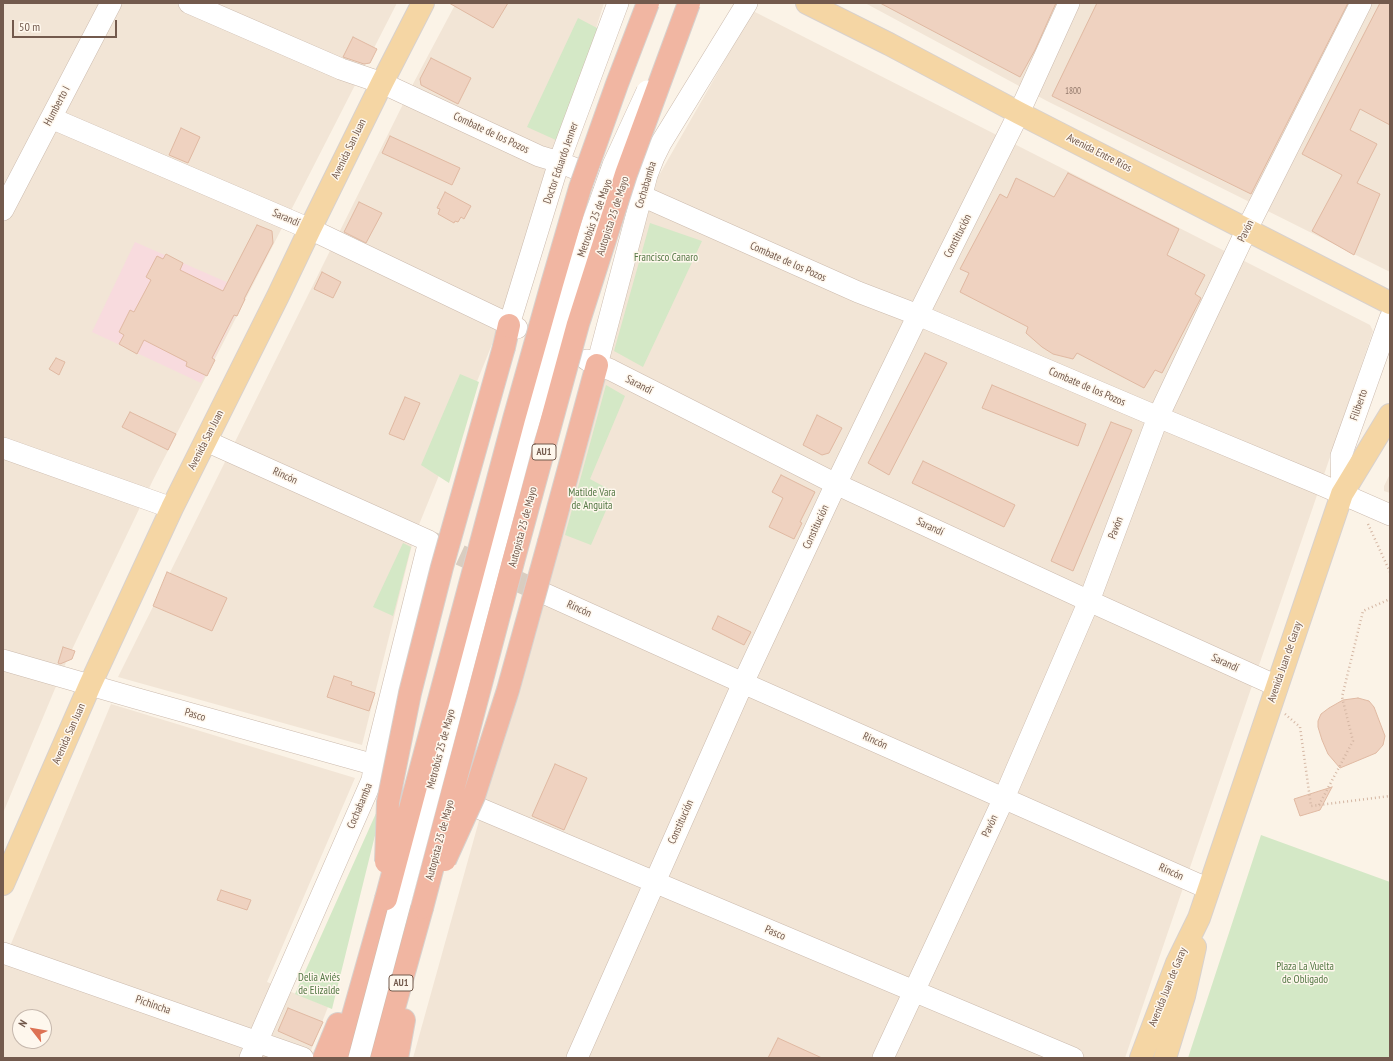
<!DOCTYPE html>
<html>
<head>
<meta charset="utf-8">
<style>
	body { margin:0 }
	#map { position:relative; width:1393px; height:1061px; overflow:hidden; background:#fbf3e7; font-family:"PT Sans Narrow",sans-serif }
	canvas { display:block }
	.frame { position:absolute; inset:0; border:4px solid #735a4d; pointer-events:none }
	.north { position:absolute; left:12px; top:1009px; width:40px; height:40px; box-sizing:border-box; background:#fef7ed; border:1px solid #c6b8ad; border-radius:50%; rotate:301deg; font-size:11px; font-weight:700; line-height:16px; text-align:center; color:#735a4d }
	.north::after { content:''; display:block; margin:auto; width:14px; height:18px; background:#dd7254; clip-path:polygon(50% 0,100% 100%,50% 72%,0 100%) }
	.scale { position:absolute; left:12px; top:20px; width:105px; height:18px; box-sizing:border-box; border:2px solid #735a4d; border-top:0; padding-left:5px; font-size:12px; line-height:14px; white-space:nowrap; color:#735a4d; -webkit-text-stroke:3px #fef7ed; paint-order:stroke }
</style>
</head>
<body>
<div id="map">
<canvas width="1393" height="1061"></canvas>
<div class="frame"></div>
<div class="north">N</div>
<div class="scale">50 m</div>
</div>
<script>
const c = document.querySelector('canvas').getContext('2d');
c.lineJoin = 'round';
function fillPath(path, color) { c.fillStyle = color; c.fill(path, 'evenodd'); }
const shape = rows => new Path2D(rows.map(r => 'M' + r).join(''));
function strokePath(path, color, width, dash) { c.strokeStyle = color; c.lineWidth = width; c.lineCap = dash ? 'butt' : 'round'; c.setLineDash(dash || []); c.stroke(path); }
function write(font, color, halo, rows, align = 'center') {
  c.font = font + ' "PT Sans Narrow",sans-serif'; c.lineWidth = 3; c.setLineDash([]); c.textBaseline = 'middle'; c.strokeStyle = halo; c.fillStyle = color; for (const [text, x, y, turn = 0] of rows) {
    c.save(); c.translate(x, y); c.rotate((+turn || 0) * Math.PI / 180); c.textAlign = isNaN(turn) ? turn : align; if (halo) c.strokeText(text, 0, 0); c.fillText(text, 0, 0); c.restore();
  }
}
const residential = shape([
	[3,3,397,3,153,480,67,660,3,813],
	[456,3,604,3,510,300,414,537,362,745,118,677,414,82],
	[865,3,1390,3,1390,272,1047,101],
	[753,11,1370,325,1373,331,1125,1058,413,1058,658,177],
	[1390,474,1390,493,1384,491,1384,486],
	[111,704,355,778,267,982,328,1007,308,1058,3,1058,3,963],
	[20,1017,44,1017,44,1041,20,1041]
]);
const medical = shape([
	[135,242,247,291,201,383,92,332]
]);
const green = shape([
	[578,18,599,29,558,141,527,127],
	[650,223,702,241,643,367,614,351],
	[460,374,479,382,449,483,421,465],
	[606,385,625,396,590,479,614,492,591,545,565,535],
	[403,543,411,547,393,616,373,607],
	[386,791,332,1009,295,994],
	[1261,835,1390,882,1390,1058,1188,1058]
]);
const building = shape([
	[449,3,508,3,493,28,449,3],
	[880,3,1056,3,1035,50,1020,77,880,3],
	[1097,3,1348,3,1251,194,1052,96,1097,3],
	[1380,3,1390,3,1390,125,1360,109,1350,130,1377,144,1357,183,1380,194,1354,255,1312,231,1342,175,1302,154,1380,3],
	[353,37,377,49,370,63,364,64,343,57,353,37],
	[431,58,471,78,458,104,421,85,420,79,431,58],
	[181,128,200,137,188,163,169,155,181,128],
	[390,136,460,168,452,185,382,153,390,136],
	[1068,173,1179,229,1167,255,1205,275,1195,294,1201,298,1162,373,1155,370,1144,388,1077,353,1073,359,1053,354,1042,347,1026,333,1028,327,960,292,969,273,960,269,1000,194,1007,198,1016,178,1054,197,1068,173],
	[445,192,471,206,464,219,461,217,458,222,455,221,454,223,438,214,440,209,437,208,445,192],
	[359,202,382,213,366,243,344,232,359,202],
	[257,225,272,231,273,243,244,299,245,299,237,316,234,315,212,358,215,360,207,376,186,366,187,362,144,340,137,354,119,344,124,335,119,332,130,310,134,312,151,280,146,277,157,256,163,259,166,254,183,263,180,270,223,291,257,225],
	[322,272,341,282,333,298,314,289,322,272],
	[925,353,947,363,889,475,868,463,925,353],
	[56,358,65,362,59,375,49,369,56,358],
	[992,385,1086,424,1078,446,982,408,992,385],
	[405,397,420,403,404,440,389,434,405,397],
	[130,412,176,434,168,450,122,427,130,412],
	[817,415,842,428,829,453,822,455,803,445,817,415],
	[1111,422,1132,430,1073,571,1051,561,1111,422],
	[923,461,1015,505,1004,527,912,483,923,461],
	[781,475,815,492,800,522,802,523,794,539,769,527,783,498,772,492,781,475],
	[167,572,227,598,212,631,153,606,167,572],
	[718,616,751,632,744,645,712,629,718,616],
	[63,647,75,651,72,659,60,664,58,663,63,647],
	[334,676,352,682,351,685,375,693,369,711,327,697,334,676],
	[1358,698,1369,701,1374,707,1385,736,1383,745,1376,753,1340,768,1328,754,1322,740,1318,727,1318,721,1321,714,1329,708,1343,700,1358,698],
	[555,764,587,778,564,830,532,816,555,764],
	[1332,787,1320,810,1300,816,1294,799,1332,787],
	[221,890,251,900,247,910,217,900,221,890],
	[288,1008,323,1022,312,1046,278,1031,288,1008],
	[778,1038,822,1058,768,1058,778,1038]
]);
const minorTunnel = shape([
	[432,542,541,592]
]);
const path = shape([
	[1368,524,1390,572],
	[1285,714,1300,727,1311,806,1390,796],
	[1319,805,1353,741,1342,697,1363,611,1390,599]
]);
const minor = shape([
	[189,3,341,69,382,83,539,156,559,162,642,196,858,292,918,315,1158,417,1317,483,1390,515],
	[51,118,310,229,517,328],
	[3,210,111,3],
	[509,325,559,162,618,3],
	[587,360,611,370,836,484,1089,601,1277,686],
	[597,365,647,175,654,157,661,143,747,3],
	[206,441,429,541,377,750,372,780,250,1058],
	[3,448,172,508],
	[1342,494,1341,456,1390,318],
	[541,592,743,683,1209,889],
	[3,660,135,698,375,765,386,770],
	[476,807,1073,1058],
	[3,953,303,1058],
	[577,1058,743,683,836,484,918,315,1019,113,1069,3],
	[883,1058,1004,798,1089,601,1158,417,1247,229,1361,3]
]);
const major = shape([
	[807,3,889,44,1019,113,1390,303],
	[3,884,90,685,172,508,278,296,310,229,382,83,423,3],
	[1141,1058,1177,963,1199,918,1342,494,1390,415],
	[1165,1058,1184,996,1195,947]
]);
const highway = shape([
	[504,347,509,325],
	[549,542,597,365],
	[324,1058,338,1024],
	[341,1058,386,899],
	[380,1058,422,908],
	[397,1058,404,1020]
]);
const minorBridge = shape([
	[359,1058,523,441,562,315,593,221,613,165,647,91]
]);
const highwayBridge = shape([
	[445,860,474,796,508,690,549,542],
	[386,862,388,802,410,693,442,567,504,347],
	[386,899,514,419,552,284,580,188,617,84,648,3],
	[422,908,513,562,578,324,626,174,689,3]
]);
const numberNames = [
	["1800",1073,91]
];
const shields = [
	[544,452,24],
	[401,983,24]
];
const shieldNames = [
	["AU1",544,452],
	["AU1",401,983]
];
const streetNames = [
	["Humberto I",57,106,-62],
	["Combate de los Pozos",491,133,25],
	["Avenida San Juan",349,149,-64],
	["Avenida Entre Ríos",1099,153,27],
	["Doctor Eduardo Jenner",561,163,-71],
	["Cochabamba",646,185,-73],
	["Autopista 25 de Mayo",613,216,-72],
	["Sarandí",286,218,23],
	["Metrobús 25 de Mayo",595,218,-70],
	["Pavón",1246,231,-64],
	["Constitución",958,236,-63],
	["Combate de los Pozos",788,262,24],
	["Sarandí",639,385,27],
	["Combate de los Pozos",1087,387,23],
	["Filiberto",1359,405,-71],
	["Avenida San Juan",206,440,-63],
	["Rincón",285,476,24],
	["Autopista 25 de Mayo",523,527,-75],
	["Constitución",816,527,-65],
	["Sarandí",930,527,25],
	["Pavón",1116,528,-69],
	["Rincón",579,609,24],
	["Avenida Juan de Garay",1285,662,-71],
	["Sarandí",1225,663,24],
	["Pasco",195,715,16],
	["Avenida San Juan",69,734,-66],
	["Rincón",875,741,24],
	["Metrobús 25 de Mayo",441,749,-75],
	["Cochabamba",360,806,-67],
	["Constitución",681,822,-66],
	["Pavón",990,826,-65],
	["Autopista 25 de Mayo",440,840,-75],
	["Rincón",1171,872,24],
	["Pasco",775,933,23],
	["Avenida Juan de Garay",1168,987,-68],
	["Pichincha",153,1005,19]
];
const parkNames = [
	["Francisco Canaro",666,258],
	["Matilde Vara",592,493],
	["de Anguita",592,506],
	["Plaza La Vuelta",1305,967],
	["de Obligado",1305,980],
	["Delia Aviés",319,978],
	["de Elizalde",319,991]
];
fillPath(residential, '#f2e5d6');
fillPath(medical, '#f8dbde');
fillPath(green, '#d4e8c6');
fillPath(building, '#efd2c0');
strokePath(building, '#e0b9a2', 1);
strokePath(minorTunnel, '#d9cdc0', 21, [21, 10]);
strokePath(minor, '#ccbbae', 22);
strokePath(major, '#d8d1cd', 24);
strokePath(highway, '#d8d1cd', 24);
strokePath(path, '#d4b6a3', 2.5, [1, 3]);
strokePath(minor, '#fff', 21);
strokePath(major, '#f5d6a4', 22);
strokePath(highway, '#f1b6a2', 22);
strokePath(minorBridge, '#ccbbae', 22, []);
strokePath(highwayBridge, '#d8d1cd', 24, []);
strokePath(minorBridge, '#fff', 21);
strokePath(highwayBridge, '#f1b6a2', 22);
write('9px', '#92786a', null, numberNames);
for (const [x, y, w] of shields) { const box = new Path2D(); box.roundRect(x - w / 2, y - 8, w, 16, 3); c.fillStyle = '#fef7ed'; c.fill(box); strokePath(box, '#735a4d', 1); }
write('bold 10px', '#735a4d', null, shieldNames);
write('11px', '#735a4d', '#fef7ed', streetNames);
write('11px', '#547845', '#fef7ed', parkNames);
</script>
</body>
</html>
